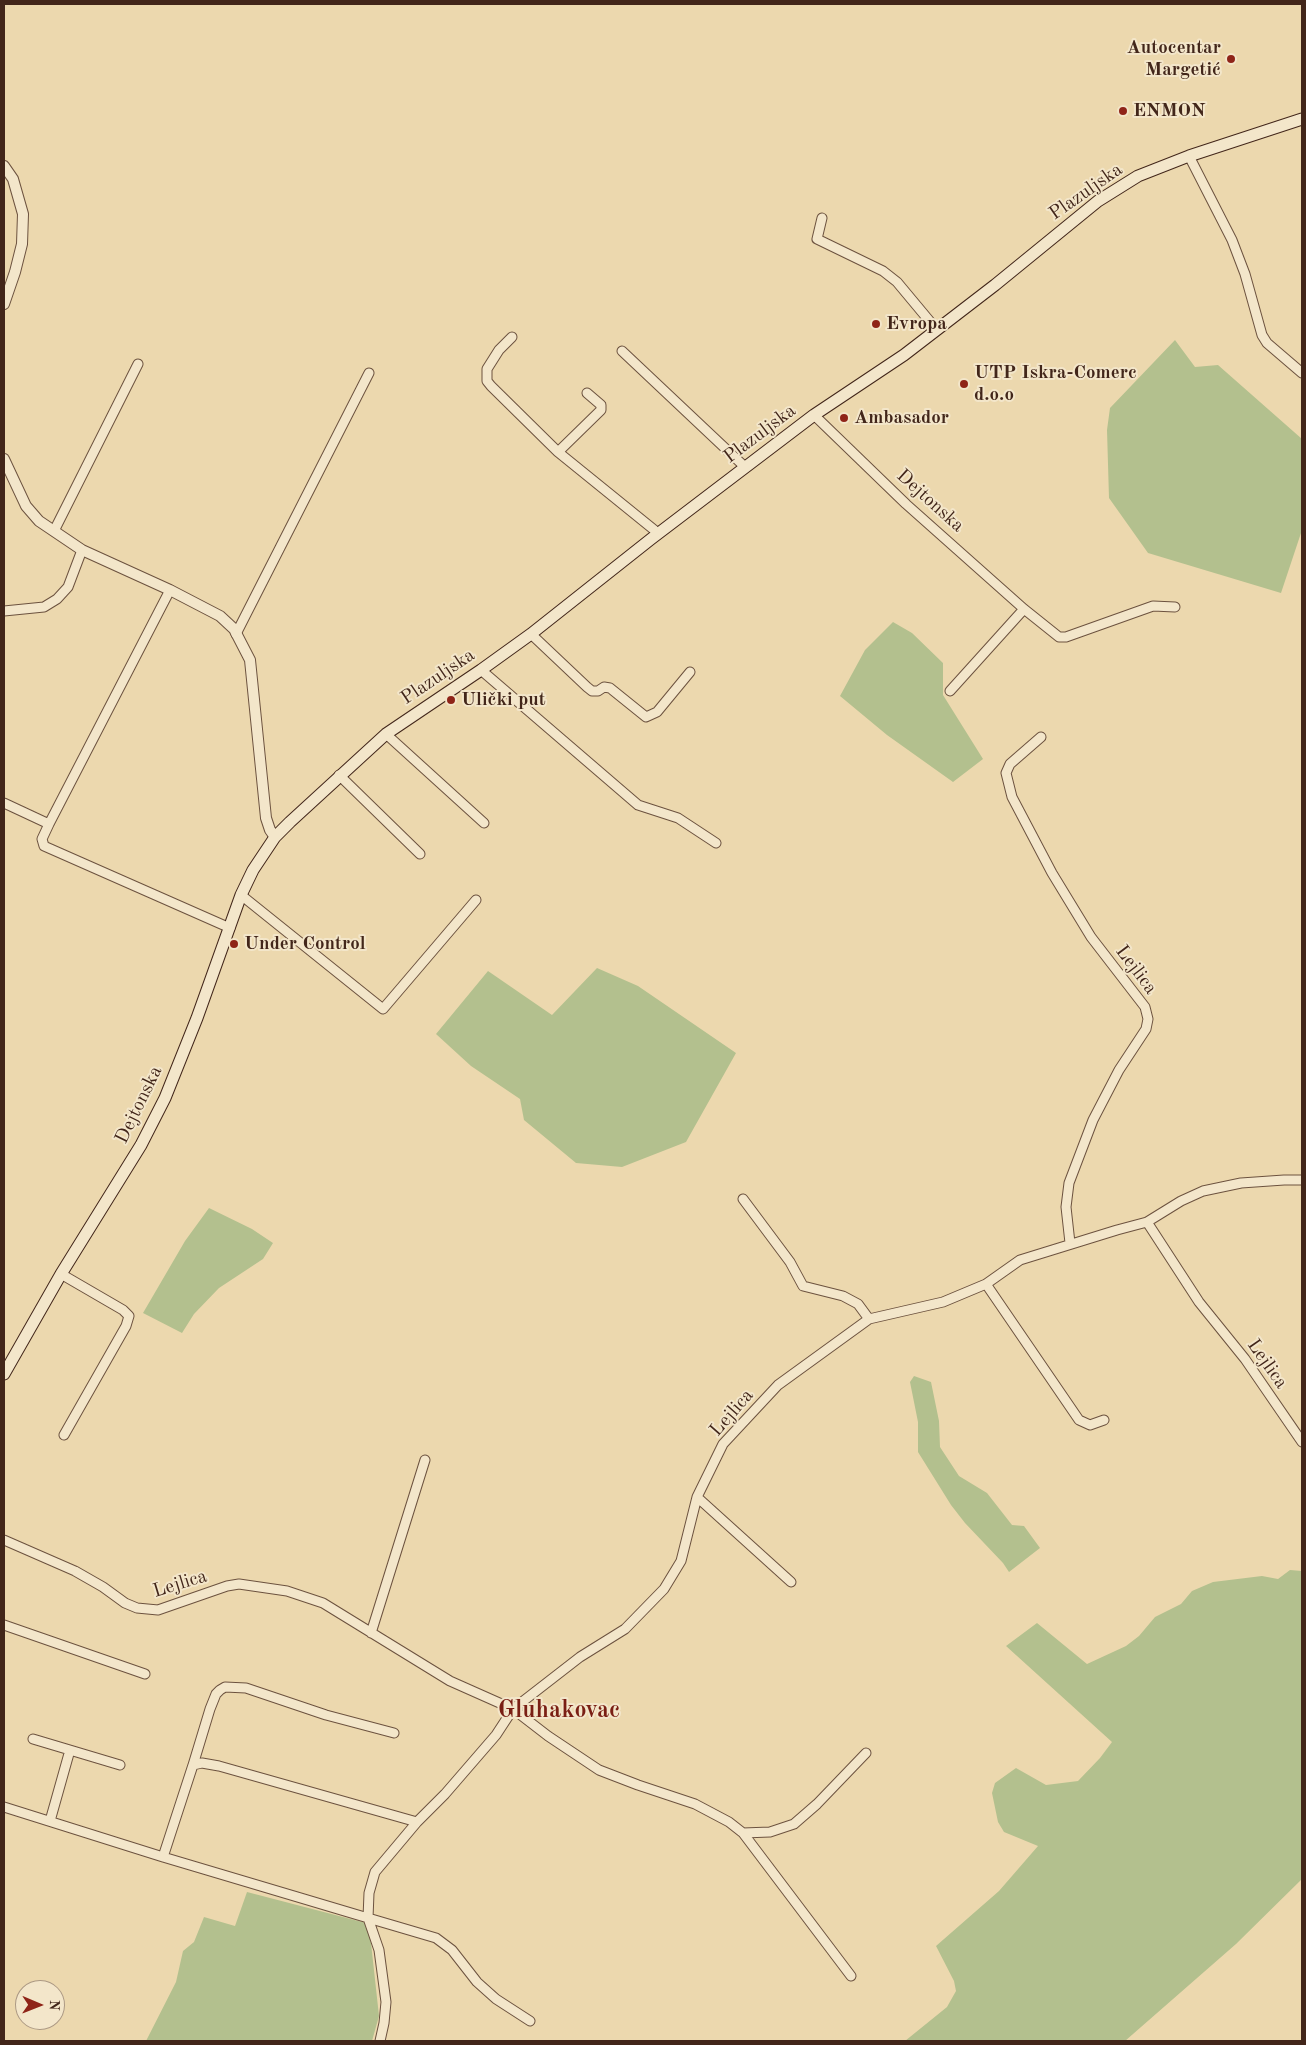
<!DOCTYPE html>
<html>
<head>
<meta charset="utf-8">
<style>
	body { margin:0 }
	#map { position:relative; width:1306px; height:2045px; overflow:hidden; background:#ecd8ae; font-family:"Old Standard TT",serif }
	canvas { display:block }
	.frame { position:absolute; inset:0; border:5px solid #42261a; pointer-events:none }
	.north { position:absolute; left:15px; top:1980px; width:50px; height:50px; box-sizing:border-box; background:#f3e6ca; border:1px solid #ac9984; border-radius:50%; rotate:91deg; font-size:14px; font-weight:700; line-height:20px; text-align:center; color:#42261a }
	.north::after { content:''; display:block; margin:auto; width:18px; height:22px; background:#8f2418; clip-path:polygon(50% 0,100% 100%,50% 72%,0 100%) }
</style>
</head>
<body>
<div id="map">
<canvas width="1306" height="2045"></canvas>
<div class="frame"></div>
<div class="north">N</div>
</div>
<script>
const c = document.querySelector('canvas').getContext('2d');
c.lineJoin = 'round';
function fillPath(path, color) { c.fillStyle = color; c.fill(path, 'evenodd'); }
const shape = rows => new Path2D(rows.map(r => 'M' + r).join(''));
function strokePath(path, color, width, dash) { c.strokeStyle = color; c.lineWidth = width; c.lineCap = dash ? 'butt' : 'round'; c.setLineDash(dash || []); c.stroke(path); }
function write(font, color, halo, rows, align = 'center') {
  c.font = font + ' "Old Standard TT",serif'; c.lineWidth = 4; c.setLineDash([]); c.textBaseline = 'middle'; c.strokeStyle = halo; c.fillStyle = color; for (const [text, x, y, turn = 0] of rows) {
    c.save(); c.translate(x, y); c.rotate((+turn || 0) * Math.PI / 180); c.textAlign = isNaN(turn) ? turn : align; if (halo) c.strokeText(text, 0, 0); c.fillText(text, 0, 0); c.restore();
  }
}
const green = shape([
	[1175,340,1195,367,1218,365,1302,439,1302,530,1281,593,1148,553,1109,498,1107,430,1110,408],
	[893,622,912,633,943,663,943,695,983,759,953,782,887,735,840,696,865,650],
	[597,968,638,986,736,1053,686,1142,622,1167,576,1163,524,1120,520,1099,471,1066,436,1034,488,971,552,1015],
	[209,1208,252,1229,273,1243,263,1259,219,1288,194,1314,182,1333,143,1313,185,1241],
	[914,1376,931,1382,939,1421,940,1447,959,1476,987,1493,1012,1525,1024,1526,1040,1548,1009,1572,1003,1563,965,1523,951,1505,918,1452,918,1422,910,1382],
	[1290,1570,1302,1571,1302,1879,1236,1944,1125,2041,905,2041,947,2007,956,1991,954,1981,936,1946,999,1891,1038,1846,1004,1832,998,1822,992,1793,995,1783,1016,1768,1046,1785,1078,1781,1100,1758,1112,1742,1006,1646,1037,1623,1087,1664,1126,1646,1139,1636,1155,1617,1181,1604,1192,1591,1213,1582,1262,1576,1278,1579],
	[247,1892,366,1923,371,1943,379,2016,372,2041,146,2041,176,1982,183,1951,194,1942,204,1917,235,1926]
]);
const minor = shape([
	[1189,156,1232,240,1245,274,1262,335,1267,343,1302,373],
	[822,218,817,239,883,271,897,282,937,330],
	[512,337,499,350,487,369,487,381,491,386,558,452,658,533],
	[622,351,745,467],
	[814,415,906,504,1024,609,1059,637,1066,637,1153,606,1175,607],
	[558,452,601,410,601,405,587,393],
	[54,531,138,364],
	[4,611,44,607,57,599,68,587,82,550],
	[236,634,369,373],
	[531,634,587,687,592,691,598,691,604,687,610,688,646,717,657,712,690,672],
	[481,670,638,805,678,818,716,843],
	[950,691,1024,609],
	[386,734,484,823],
	[1041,737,1010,764,1006,773,1012,797,1052,873,1091,937,1145,1007,1148,1019,1146,1029,1119,1070,1093,1120,1069,1183,1066,1207,1070,1243],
	[339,775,420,854],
	[4,803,49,824,42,839,44,846,230,928],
	[49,824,170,590],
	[241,895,383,1009,476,900],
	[743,1199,790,1262,803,1286,843,1296,858,1304,869,1319],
	[1147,1222,1181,1201,1203,1191,1241,1183,1284,1180,1302,1180],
	[61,1274,123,1310,129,1316,126,1326,64,1435],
	[986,1284,1079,1420,1090,1425,1104,1420],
	[697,1497,791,1582],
	[4,1540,75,1571,103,1587,125,1603,137,1608,158,1610,227,1586,239,1584,287,1591,323,1603,450,1681,513,1709,548,1736,599,1770,638,1785,695,1804,729,1822,743,1833,770,1832,794,1824,817,1804,866,1753],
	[4,1625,145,1674],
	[371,1633,425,1460],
	[33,1739,120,1765],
	[193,1765,210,1709,216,1694,220,1690,225,1687,246,1688,326,1715,394,1733],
	[4,1807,163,1857,193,1765,202,1763,219,1766,417,1822,445,1794,496,1735,513,1709,580,1657,625,1629,664,1589,681,1561,697,1497,723,1444,778,1385,869,1319,943,1302,986,1284,1020,1260,1117,1230,1147,1222,1199,1302,1245,1359,1302,1442],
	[50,1821,70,1750],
	[743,1833,851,1976],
	[163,1857,368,1918,369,1893,375,1872,417,1822],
	[368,1918,436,1938,452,1950,477,1982,496,1999,530,2021],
	[368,1918,379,1950,386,2002,384,2023,380,2041]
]);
const tertiary = shape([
	[4,166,13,179,23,214,22,244,15,272,4,304],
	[4,459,26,506,39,521,82,550,170,590,220,616,234,629,250,660,266,818,270,830,275,837]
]);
const secondary = shape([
	[4,1374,61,1274,141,1145,165,1098,197,1018,241,895,253,870,275,837,290,822,386,734,481,670,531,634,651,539,814,415,904,355,995,285,1098,201,1138,176,1189,156,1302,119]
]);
const markers = [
	[1231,59,5,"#8f2418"],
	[1123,111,5,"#8f2418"],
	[876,324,5,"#8f2418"],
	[964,384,5,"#8f2418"],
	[844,418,5,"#8f2418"],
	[451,700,5,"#8f2418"],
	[234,944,5,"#8f2418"]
];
const poiNames = [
	["Autocentar",1221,48,"right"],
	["Margetić",1221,70,"right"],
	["ENMON",1133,111],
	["Evropa",886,324],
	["UTP Iskra-Comerc",974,373],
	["d.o.o",974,395],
	["Ambasador",854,418],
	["Ulički put",461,700],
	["Under Control",244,944]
];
const streetNames = [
	["Plazuljska",1086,192,-35],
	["Plazuljska",760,434,-37],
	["Dejtonska",930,501,42],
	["Plazuljska",438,677,-34],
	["Lejlica",1136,970,53],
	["Dejtonska",139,1105,-64],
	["Lejlica",1267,1364,55],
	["Lejlica",732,1413,-49],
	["Lejlica",180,1584,-17]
];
const districtNames = [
	["Gluhakovac",559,1711]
];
fillPath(green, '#b3c08e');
strokePath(minor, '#6c523f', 11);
strokePath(tertiary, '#6c523f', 12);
strokePath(secondary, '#42261a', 13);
strokePath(minor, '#f3e6ca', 9);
strokePath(tertiary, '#f3e6ca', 10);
strokePath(secondary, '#f3e6ca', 11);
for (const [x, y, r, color] of markers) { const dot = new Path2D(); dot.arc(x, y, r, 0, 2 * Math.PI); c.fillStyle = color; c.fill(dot); strokePath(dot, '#f3e6ca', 2); }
write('bold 19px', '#42261a', '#f3e6ca', poiNames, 'left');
write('19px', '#42261a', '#f3e6ca', streetNames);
write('bold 24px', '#7a1f14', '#f3e6ca', districtNames);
</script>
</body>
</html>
